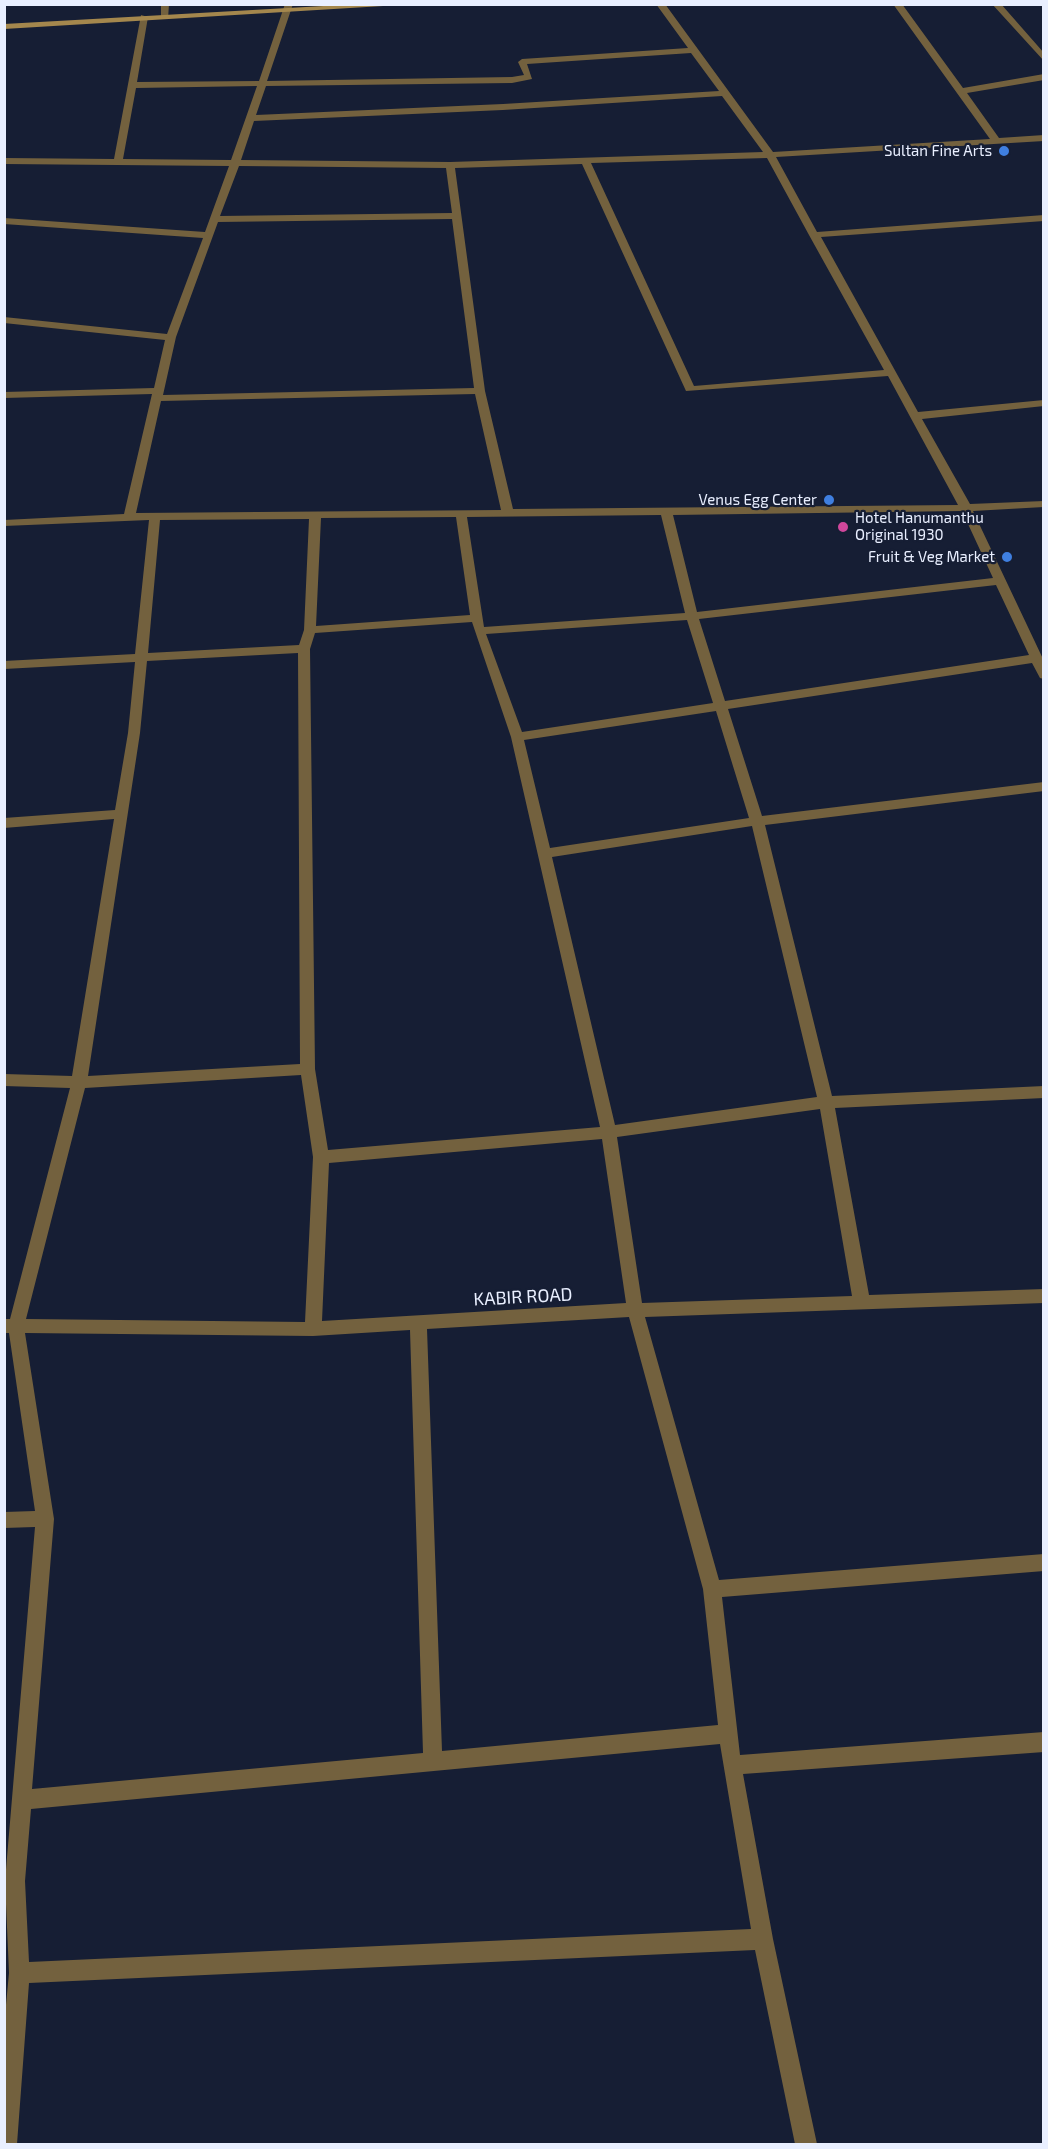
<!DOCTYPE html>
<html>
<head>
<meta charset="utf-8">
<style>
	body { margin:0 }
	#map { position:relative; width:1048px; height:2149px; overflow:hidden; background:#161e34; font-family:"Exo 2",sans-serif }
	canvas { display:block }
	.frame { position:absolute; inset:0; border:6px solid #e9efff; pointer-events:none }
</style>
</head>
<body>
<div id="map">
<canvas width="1048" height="2149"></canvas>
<div class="frame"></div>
</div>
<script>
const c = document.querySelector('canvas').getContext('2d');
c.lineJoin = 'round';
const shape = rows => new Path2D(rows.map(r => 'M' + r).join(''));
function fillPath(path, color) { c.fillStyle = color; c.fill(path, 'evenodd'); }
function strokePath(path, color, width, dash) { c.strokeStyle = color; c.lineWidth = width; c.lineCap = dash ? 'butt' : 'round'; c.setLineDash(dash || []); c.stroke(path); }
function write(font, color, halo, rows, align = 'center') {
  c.font = font + ' "Exo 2",sans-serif'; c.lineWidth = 4.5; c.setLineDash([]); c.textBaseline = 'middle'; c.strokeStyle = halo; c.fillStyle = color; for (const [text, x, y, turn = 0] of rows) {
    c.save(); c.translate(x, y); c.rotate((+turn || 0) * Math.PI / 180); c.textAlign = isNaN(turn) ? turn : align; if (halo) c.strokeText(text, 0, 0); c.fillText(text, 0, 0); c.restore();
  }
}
const street = shape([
	[161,4,169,4,168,19,161,17,161,4],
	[285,4,293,4,267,81,512,77,524,75,518,62,522,59,688,48,656,4,665,4,773,152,990,139,893,4,902,4,963,88,1044,74,1044,80,967,93,999,138,1044,135,1044,141,776,157,817,232,1044,215,1044,221,821,237,918,412,1044,400,1044,406,922,419,970,504,1044,501,1044,507,973,511,1044,661,1044,679,1040,678,1032,663,728,709,762,816,1044,782,1044,791,765,825,832,1096,1044,1086,1044,1098,835,1108,869,1295,1044,1289,1044,1303,645,1317,719,1580,1044,1554,1044,1571,722,1597,740,1755,1044,1732,1044,1752,743,1774,773,1939,817,2144,795,2144,755,1950,29,1983,17,2144,4,2144,4,2026,9,1973,5,1881,35,1527,4,1528,4,1512,35,1511,9,1333,4,1333,4,1319,10,1319,70,1088,4,1086,4,1074,72,1076,114,819,4,828,4,818,115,810,128,733,135,662,4,669,4,661,135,654,149,520,4,526,4,520,124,514,152,394,4,398,4,392,154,388,165,340,4,323,4,317,167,334,203,238,4,224,4,218,205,232,229,166,4,164,4,158,114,159,141,15,148,17,137,82,259,81,285,4],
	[691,53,719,91,503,104,256,115,266,86,512,83,532,79,527,64,691,53],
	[257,86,231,160,123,159,136,88,257,86],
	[722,96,763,152,450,162,241,160,254,121,503,110,722,96],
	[767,158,809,235,884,370,694,386,591,163,767,158],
	[582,164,686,391,888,376,958,505,513,509,485,391,455,168,582,164],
	[239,166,446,168,452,213,220,216,239,166],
	[452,219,474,388,163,395,176,337,218,222,452,219],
	[475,394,501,510,136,513,161,401,475,394],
	[962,511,993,578,697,612,673,515,962,511],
	[661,515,685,613,484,627,467,517,661,515],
	[456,517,470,615,316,626,321,518,456,517],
	[309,519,304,630,299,645,148,653,160,520,309,519],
	[996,585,1029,655,725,701,699,619,996,585],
	[687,620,713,703,522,732,486,634,687,620],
	[472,622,511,737,600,1127,328,1150,315,1069,310,649,315,633,472,622],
	[298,653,300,1064,88,1076,140,733,147,661,298,653],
	[716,711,749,818,550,848,524,740,716,711],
	[752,826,817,1097,615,1125,552,857,752,826],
	[301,1075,313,1157,305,1322,26,1319,85,1088,301,1075],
	[820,1109,852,1296,642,1303,617,1137,820,1109],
	[602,1139,626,1303,322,1321,329,1163,602,1139],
	[629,1317,703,1589,718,1725,442,1751,427,1329,629,1317],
	[410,1330,423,1753,32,1789,54,1519,25,1333,313,1336,410,1330],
	[720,1744,751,1929,29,1962,25,1881,31,1809,720,1744],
	[992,4,1001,4,1044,53,1044,61,992,4]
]);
const secondary = shape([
	[359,4,416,4,4,29,4,24,359,4]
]);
const markers = [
	[1004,151,6,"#3f7fe0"],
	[829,500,6,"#3f7fe0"],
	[843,527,6,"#d1479c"],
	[1007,557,6,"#3f7fe0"]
];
const farPoinames = [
	["Sultan Fine Arts",992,151],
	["Venus Egg Center",817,500],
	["Hotel Hanumanthu",855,518,"left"],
	["Original 1930",855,535,"left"],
	["Fruit & Veg Market",995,557]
];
const streetNames = [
	["KABIR ROAD",523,1297,-3]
];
fillPath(street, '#73613e');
fillPath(secondary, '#a4874d');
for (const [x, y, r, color] of markers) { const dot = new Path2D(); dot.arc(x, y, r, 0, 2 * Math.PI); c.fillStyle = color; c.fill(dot); strokePath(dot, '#161e34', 2); }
write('15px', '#e9efff', '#161e34', farPoinames, 'right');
write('18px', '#e9efff', '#161e34', streetNames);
</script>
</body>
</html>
